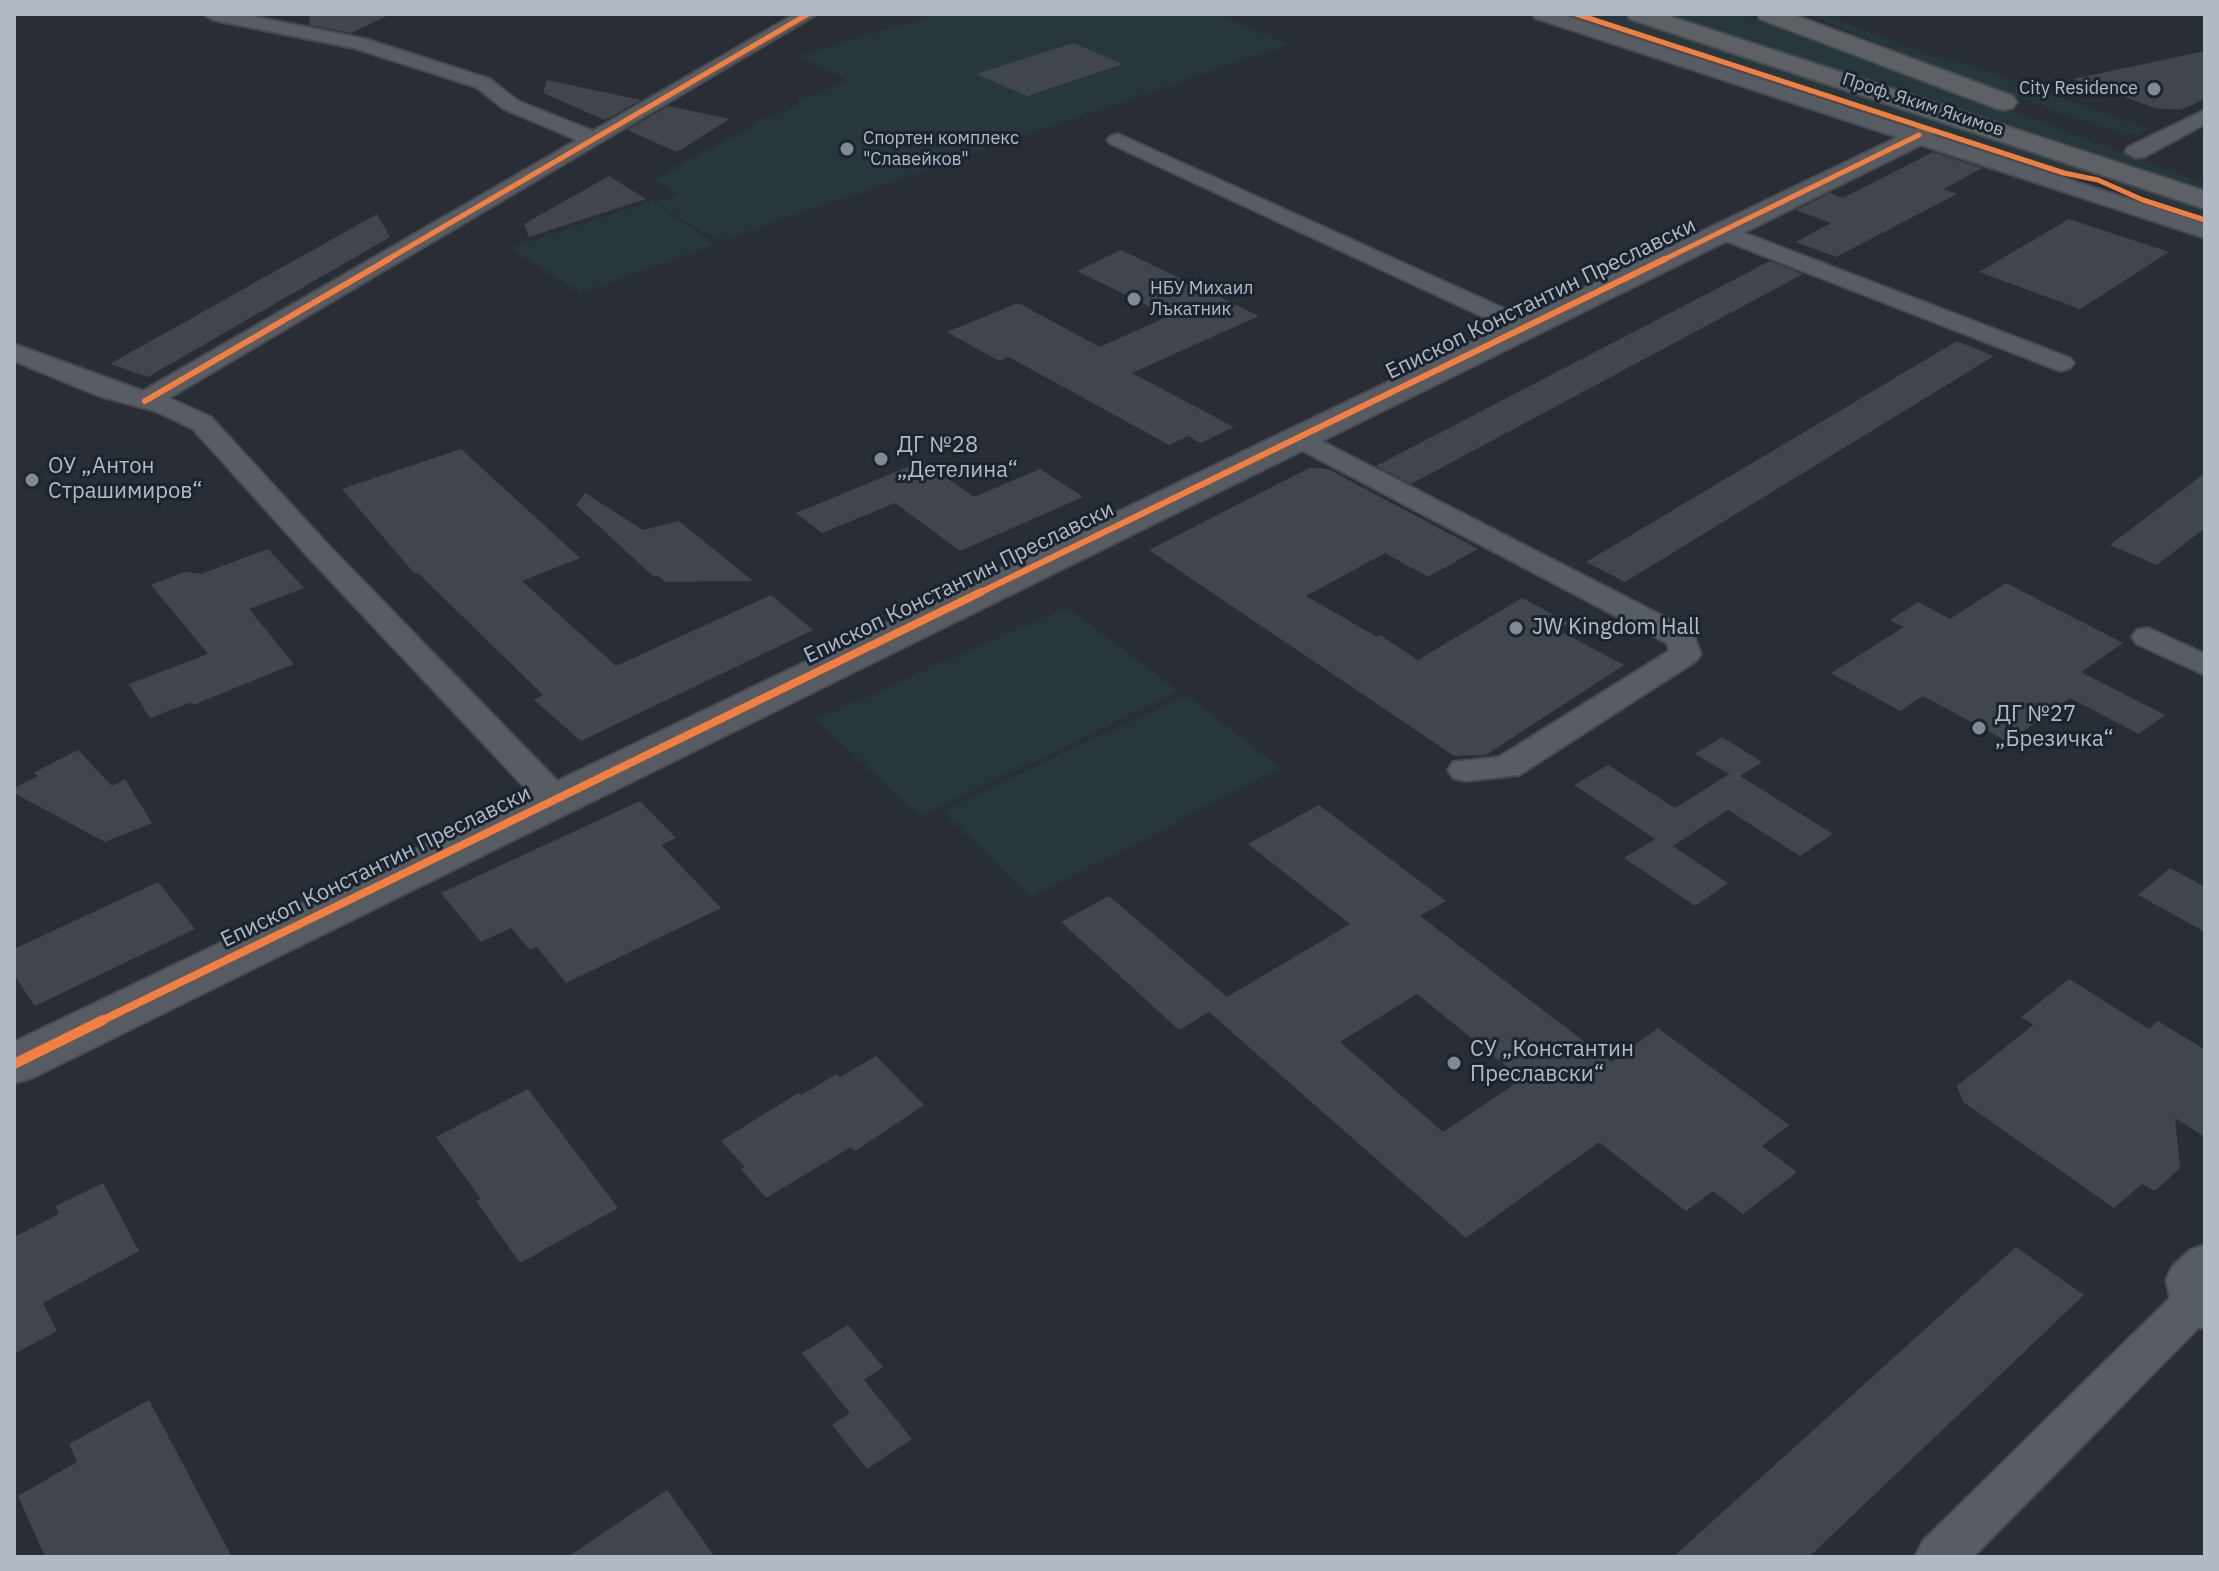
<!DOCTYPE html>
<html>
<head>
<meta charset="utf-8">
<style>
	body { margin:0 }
	#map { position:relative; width:2219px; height:1571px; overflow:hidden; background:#292e35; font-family:"IBM Plex Sans",sans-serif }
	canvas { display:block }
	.frame { position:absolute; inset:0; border:16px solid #b2bac7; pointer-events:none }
</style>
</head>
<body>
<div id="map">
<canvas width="2219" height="1571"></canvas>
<div class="frame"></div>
</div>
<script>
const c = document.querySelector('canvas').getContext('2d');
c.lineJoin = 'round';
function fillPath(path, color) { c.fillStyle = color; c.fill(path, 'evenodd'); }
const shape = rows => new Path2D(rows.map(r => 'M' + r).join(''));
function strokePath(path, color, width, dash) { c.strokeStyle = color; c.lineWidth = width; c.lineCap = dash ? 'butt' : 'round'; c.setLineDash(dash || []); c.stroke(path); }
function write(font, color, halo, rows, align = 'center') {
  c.font = font + ' "IBM Plex Sans",sans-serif'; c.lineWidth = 6; c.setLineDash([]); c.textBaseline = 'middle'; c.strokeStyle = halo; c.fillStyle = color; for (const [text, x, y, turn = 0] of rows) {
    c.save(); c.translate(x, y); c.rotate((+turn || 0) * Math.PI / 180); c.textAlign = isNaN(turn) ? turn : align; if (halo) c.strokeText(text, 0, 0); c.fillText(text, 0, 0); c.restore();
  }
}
const green = shape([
	[937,14,1215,14,1289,44,719,241,656,203,679,195,656,179,763,120,800,104,798,101,850,80,799,56],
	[1568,14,2061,174,2083,178,2066,177],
	[1581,14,1616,14,2000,138,2090,170,2092,173,2080,175,2063,171],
	[1664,14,1739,14,1838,45,2205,184,2205,188],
	[1807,14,1821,14,1945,61,1952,59,2147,129,2137,135,2121,133,2081,120,1988,87],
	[2115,177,2205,204,2205,218,2113,184],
	[651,201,715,244,580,293,511,248],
	[1066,607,1178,691,921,816,816,720],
	[1186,695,1281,768,1032,896,942,811]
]);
const building = shape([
	[310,14,391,14,351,33,309,25],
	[1073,43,1123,64,1027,96,976,74],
	[2205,51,2205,99,2180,110,2155,108,2073,79],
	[547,80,641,100,605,120,543,93],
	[668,106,730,119,677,152,627,130],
	[1933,152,1982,168,1944,189,1957,194,1836,257,1796,242,1831,223,1796,210,1830,193,1843,198],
	[609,176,646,199,529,237,524,224],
	[377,214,390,237,148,377,110,364],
	[2069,219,2169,252,2080,309,1979,272],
	[1121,250,1259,316,1132,373,1234,427,1201,443,1188,436,1169,445,1009,357,999,361,947,332,1018,303,1100,347,1169,316,1077,271],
	[1770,261,1803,274,1411,484,1376,466],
	[1957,341,1994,356,1625,582,1586,562],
	[461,449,580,558,522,581,616,666,771,595,813,630,581,741,534,700,543,695,419,574,414,573,342,489],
	[922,461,974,497,1040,469,1083,497,960,551,895,503,822,533,796,513],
	[1309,468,1328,469,1478,549,1428,577,1385,553,1306,596,1377,637,1380,635,1418,660,1522,598,1569,623,1558,630,1624,665,1486,755,1454,756,1149,550],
	[2205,473,2205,528,2157,565,2110,545],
	[585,493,643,530,679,521,753,581,665,582,658,575,654,577,576,505],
	[268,549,304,588,249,609,294,664,193,705,192,702,150,718,129,684,208,654,151,585,184,572,201,574],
	[2006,583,2123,643,2081,672,2165,715,2139,734,2070,698,2008,742,1923,696,1900,711,1831,673,1904,627,1890,620,1918,602,1950,619],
	[1722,737,1762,762,1740,776,1833,834,1800,856,1728,810,1673,846,1728,883,1695,906,1624,858,1655,839,1574,785,1608,765,1675,808,1729,774,1695,754],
	[78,750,112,786,125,779,152,823,105,842,14,793,14,788,38,776,33,773],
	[640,801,676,838,661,845,721,908,566,983,537,947,530,950,511,928,481,942,441,893],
	[1319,805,1446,901,1420,916,1611,1062,1658,1028,1789,1125,1762,1146,1797,1172,1743,1214,1713,1191,1686,1211,1599,1142,1466,1238,1209,1012,1179,1030,1061,922,1109,896,1227,997,1350,924,1248,844],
	[1417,994,1522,1079,1443,1132,1340,1042],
	[2170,868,2205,887,2205,932,2138,895],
	[158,882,195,929,35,1006,14,975,14,949],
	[2069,979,2149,1029,2158,1021,2205,1050,2205,1137,2175,1118,2180,1168,2155,1191,2142,1184,2114,1208,1963,1102,1957,1086,2033,1025,2021,1017],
	[876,1056,924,1105,855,1151,851,1147,766,1198,741,1169,745,1167,721,1141,798,1093,801,1095,837,1074,840,1077],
	[528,1089,618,1208,520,1263,476,1201,481,1199,436,1137],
	[103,1183,139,1251,43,1303,57,1331,14,1354,14,1237,59,1214,56,1206],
	[2016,1247,2084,1295,1809,1557,1673,1557],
	[848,1325,883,1367,864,1380,912,1439,867,1469,832,1425,850,1413,802,1353],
	[149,1400,232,1557,45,1557,18,1496,77,1462,69,1444],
	[667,1490,715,1557,568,1557]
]);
const street = shape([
	[204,14,241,14,365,39,490,79,518,101,593,131,795,14,817,14,169,398,211,417,331,548,568,792,573,800,568,808,556,811,544,808,311,560,193,429,155,411,99,396,14,361,14,344,143,391,577,140,504,109,476,87,354,48,213,20,204,14],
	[1533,14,1561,14,2205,224,2205,238,1535,18,1533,14],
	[2205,110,2205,124,2144,157,2136,158,2125,152,2128,147,2205,110],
	[1118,134,1536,323,1539,328,1536,333,1527,335,1518,333,1111,144,1107,140,1111,136,1118,134],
	[1721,224,2070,358,2074,363,2070,368,2061,371,2052,368,1713,236,1710,231,1713,226,1721,224],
	[1298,429,1692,631,1701,654,1696,661,1519,775,1465,781,1453,778,1448,770,1453,762,1499,757,1669,651,1667,643,1288,443,1284,437,1288,431,1298,429],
	[2148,628,2205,654,2205,675,2137,644,2132,637,2137,630,2148,628],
	[2205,1245,2205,1329,2199,1327,1973,1557,1915,1557,1923,1541,2170,1298,2166,1280,2172,1267,2190,1250,2205,1245]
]);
const secondary = shape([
	[1919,127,1929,129,1933,135,1929,141,32,1078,14,1083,14,1042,1919,127]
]);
const highway = shape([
	[1627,14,1663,14,2205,191,2205,209,1630,19,1627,14],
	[1757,14,1791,14,2013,96,2017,102,2013,108,2004,110,1995,108,1760,19,1757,14]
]);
const cyclewayFar3 = shape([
	[1576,14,2064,173,2098,180,2143,200,2205,220],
	[385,261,808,14],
	[1661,261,1919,135]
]);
const cyclewayFar2 = shape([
	[145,401,389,259],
	[977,594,1665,259]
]);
const cyclewayFar1 = shape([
	[99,1022,981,592]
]);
const cycleway = shape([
	[14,1064,103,1020]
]);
const markers = [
	[2154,89,8,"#828994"],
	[847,149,8,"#828994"],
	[1134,299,8,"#828994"],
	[881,459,8,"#828994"],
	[32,480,8,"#828994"],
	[1516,628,8,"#828994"],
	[1979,728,8,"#828994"],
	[1454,1063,8,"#828994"]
];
const farPoinames = [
	["City Residence",2138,89,"right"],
	["Спортен комплекс",863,139],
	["\"Славейков\"",863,160],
	["НБУ Михаил",1150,289],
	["Лъкатник",1150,310]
];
const farStreetnames = [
	["Проф. Яким Якимов",1923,105,18]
];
const streetNames = [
	["Епископ Константин Преславски",1541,299,-26],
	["Епископ Константин Преславски",959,583,-26],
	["Епископ Константин Преславски",376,867,-26]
];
const poiNames = [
	["ДГ №28",897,446],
	["„Детелина“",897,471],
	["ОУ „Антон",48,467],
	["Страшимиров“",48,492],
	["JW Kingdom Hall",1532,628],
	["ДГ №27",1995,715],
	["„Брезичка“",1995,740],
	["СУ „Константин",1470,1050],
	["Преславски“",1470,1075]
];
fillPath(green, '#26383b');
fillPath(building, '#41464c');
strokePath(street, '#474a50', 4);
strokePath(secondary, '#474a50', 4);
strokePath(highway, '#464a51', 4);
fillPath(street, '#585c63');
fillPath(secondary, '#575b62');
fillPath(highway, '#5d6064');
strokePath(cyclewayFar3, '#f27e40', 5);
strokePath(cyclewayFar2, '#f27e40', 6);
strokePath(cyclewayFar1, '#f27e40', 8);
strokePath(cycleway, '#f27e40', 10);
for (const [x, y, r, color] of markers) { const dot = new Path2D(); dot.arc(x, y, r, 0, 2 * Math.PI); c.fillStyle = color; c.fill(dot); strokePath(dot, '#1c2430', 3); }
write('18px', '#b2bac7', '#1c2430', farPoinames, 'left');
write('18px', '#b2bac7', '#1c2430', farStreetnames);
write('22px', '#b2bac7', '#1c2430', streetNames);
write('22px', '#b2bac7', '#1c2430', poiNames, 'left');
</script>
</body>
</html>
